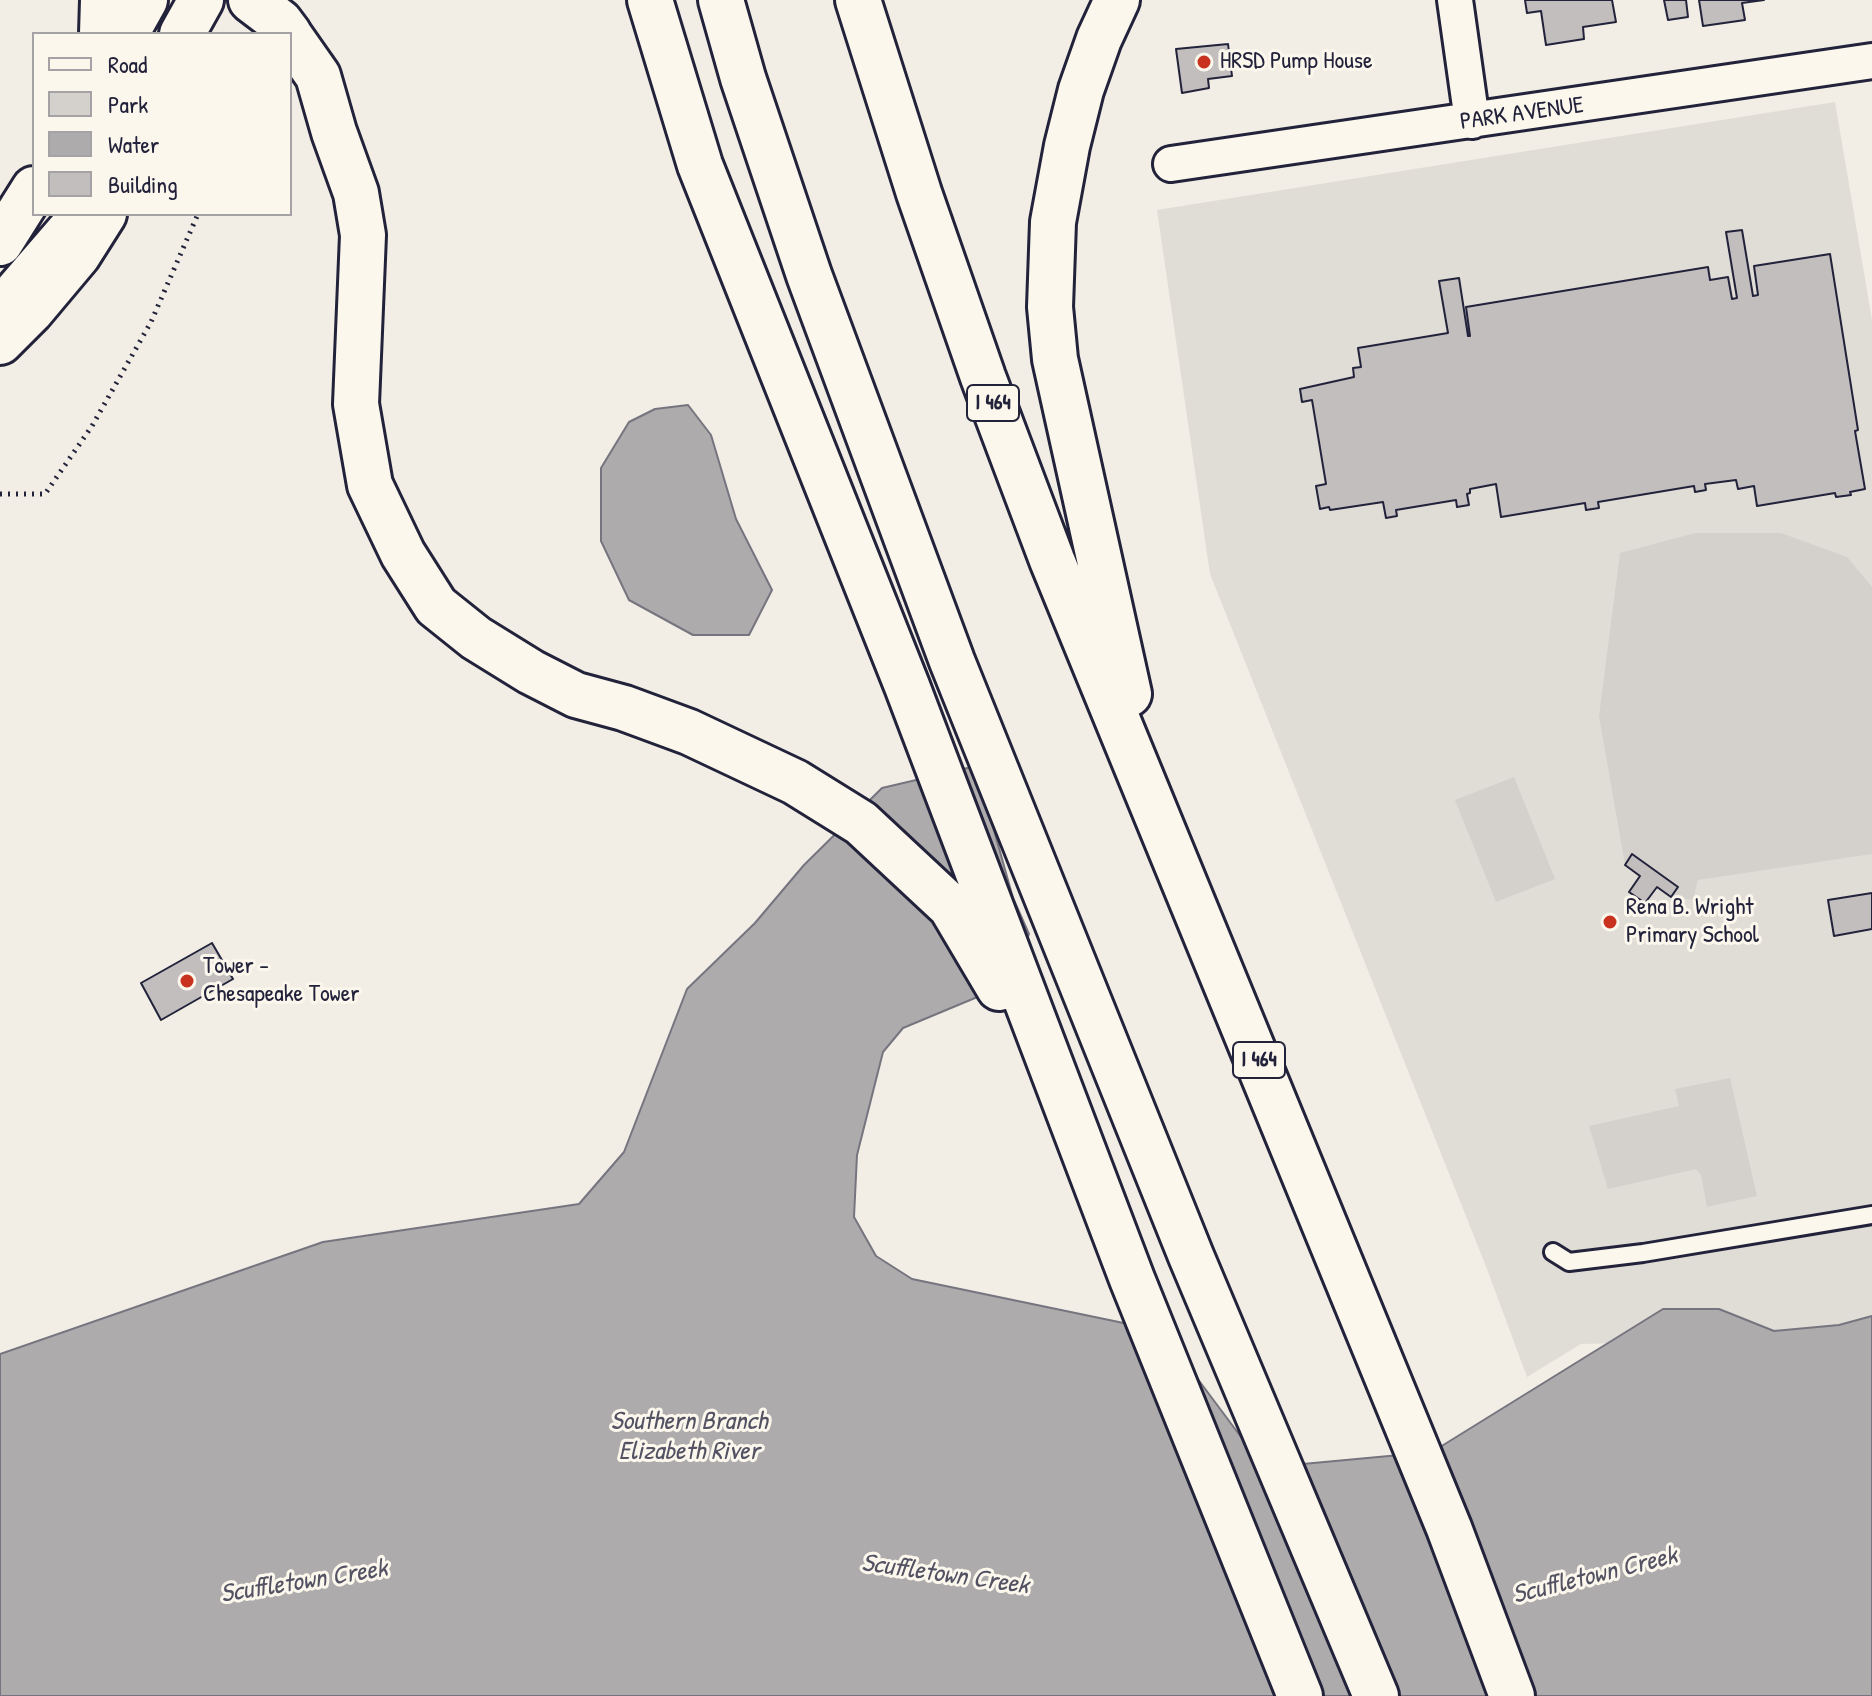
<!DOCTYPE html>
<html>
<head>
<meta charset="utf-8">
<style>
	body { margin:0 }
	#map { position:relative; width:1872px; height:1696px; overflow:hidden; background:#f2eee5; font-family:"Patrick Hand",sans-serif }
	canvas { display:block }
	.legend { position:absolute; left:32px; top:32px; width:260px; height:184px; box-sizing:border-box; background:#fbf7ec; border:2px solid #a4a2a5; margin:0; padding:10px 14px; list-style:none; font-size:24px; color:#22223b }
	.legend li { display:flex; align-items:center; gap:16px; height:40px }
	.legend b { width:40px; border:2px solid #a4a2a5 }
</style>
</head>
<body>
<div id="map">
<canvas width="1872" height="1696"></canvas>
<ul class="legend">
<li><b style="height:10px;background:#fbf7ec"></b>Road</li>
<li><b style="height:22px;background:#d4d1cc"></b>Park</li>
<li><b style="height:22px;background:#aeabad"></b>Water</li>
<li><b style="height:22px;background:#c2bebe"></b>Building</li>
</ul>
</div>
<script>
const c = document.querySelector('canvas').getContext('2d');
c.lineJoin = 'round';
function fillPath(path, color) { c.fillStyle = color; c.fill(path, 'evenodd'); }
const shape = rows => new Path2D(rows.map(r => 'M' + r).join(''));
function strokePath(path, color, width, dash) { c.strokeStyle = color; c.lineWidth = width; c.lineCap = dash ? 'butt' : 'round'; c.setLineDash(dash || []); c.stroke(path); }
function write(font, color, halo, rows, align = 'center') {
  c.font = font + ' "Patrick Hand",sans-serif'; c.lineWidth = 6; c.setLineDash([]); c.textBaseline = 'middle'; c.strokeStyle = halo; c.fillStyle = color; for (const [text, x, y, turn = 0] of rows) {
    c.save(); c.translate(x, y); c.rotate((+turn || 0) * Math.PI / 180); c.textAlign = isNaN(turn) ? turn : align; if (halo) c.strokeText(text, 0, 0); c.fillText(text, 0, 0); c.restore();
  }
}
const built = shape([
	[1835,102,1872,320,1872,1323,1651,1342,1581,1344,1527,1377,1487,1269,1210,574,1157,210]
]);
const green = shape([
	[1695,533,1781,533,1847,557,1872,587,1872,854,1698,880,1693,900,1671,897,1678,887,1633,854,1625,865,1599,716,1620,553],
	[1514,777,1555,879,1496,902,1455,800],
	[1730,1078,1757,1196,1707,1207,1701,1175,1696,1169,1608,1189,1589,1126,1679,1106,1675,1089]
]);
const water = shape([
	[688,405,711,435,736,519,772,590,749,635,693,635,629,600,601,541,601,468,629,422,655,409,688,405],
	[976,766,1013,898,1029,934,1013,967,987,993,903,1028,883,1052,857,1155,854,1217,876,1256,912,1279,1162,1331,1247,1445,1292,1465,1432,1452,1663,1309,1719,1309,1774,1331,1839,1325,1872,1316,1872,1696,0,1696,0,1354,323,1242,579,1204,624,1152,687,989,755,923,804,865,882,788,976,766]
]);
const building = shape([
	[1525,0,1612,0,1616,22,1583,27,1584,39,1546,45,1541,11,1527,13,1525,0],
	[1664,0,1686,0,1688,17,1668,20,1664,0],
	[1699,0,1764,0,1742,3,1745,20,1703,26,1699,0],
	[1228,44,1232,76,1208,79,1209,88,1182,93,1176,49,1228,44],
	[1742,230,1753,296,1758,295,1754,266,1830,254,1858,430,1855,431,1865,489,1850,492,1851,495,1836,497,1835,493,1757,506,1754,486,1738,489,1736,480,1705,484,1706,490,1695,492,1694,486,1598,502,1599,508,1586,510,1585,503,1501,517,1496,484,1470,489,1470,493,1467,494,1469,505,1457,507,1456,500,1396,510,1397,516,1386,518,1383,502,1330,510,1329,507,1320,509,1316,486,1326,484,1312,400,1302,402,1300,389,1354,377,1353,368,1361,367,1358,348,1448,333,1439,281,1459,278,1468,336,1470,336,1466,307,1708,267,1710,280,1728,277,1732,299,1737,298,1726,232,1742,230],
	[1632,854,1678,887,1671,897,1657,887,1645,903,1629,892,1640,876,1625,865,1632,854],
	[1872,893,1872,929,1834,936,1828,900,1872,893],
	[212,943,233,979,161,1020,141,983,212,943]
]);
const path = shape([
	[0,494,45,494,92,426,151,322,198,214]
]);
const lane = shape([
	[1553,1252,1569,1262,1643,1253,1872,1215]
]);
const street = shape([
	[1455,0,1472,121],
	[1171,164,1872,61]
]);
const primary = shape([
	[102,34,103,0],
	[126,34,145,0],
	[182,34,201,0],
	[0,243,34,189],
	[0,311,71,229,79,214]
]);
const highway = shape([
	[251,0,280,22,289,34],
	[650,0,700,165,907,686,1132,1279,1300,1696],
	[721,0,743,78,809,275,952,661,1191,1256,1376,1696],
	[858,0,919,193,983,377,1052,560,1449,1528,1512,1696],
	[1117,0,1099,39,1081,90,1067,146,1053,222,1050,307,1055,359,1129,694],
	[290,36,318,76,334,132,356,193,363,235,356,404,370,485,403,554,436,606,476,638,531,672,576,695,624,708,689,732,795,782,861,823,951,907,999,988],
	[0,342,31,311,78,255,104,214]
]);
const markers = [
	[1204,62,8,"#c8321e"],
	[1610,922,8,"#c8321e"],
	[187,981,8,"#c8321e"]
];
const shields = [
	[993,403,52],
	[1259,1060,52]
];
const shieldNames = [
	["I 464",993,403],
	["I 464",1259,1060]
];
const poiNames = [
	["HRSD Pump House",1220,62],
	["Rena B. Wright",1626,908],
	["Primary School",1626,936],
	["Tower -",203,967],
	["Chesapeake Tower",203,995]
];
const streetNames = [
	["PARK AVENUE",1522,114,-8]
];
const waterNames = [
	["Southern Branch",689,1422],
	["Elizabeth River",689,1452],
	["Scuffletown Creek",945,1575,8],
	["Scuffletown Creek",1595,1576,-14],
	["Scuffletown Creek",304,1582,-9]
];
fillPath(built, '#e0dcd6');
fillPath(green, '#d4d1cc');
fillPath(water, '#aeabad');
strokePath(water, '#76747f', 2);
fillPath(building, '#c2bebe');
strokePath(building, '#22223b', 2);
strokePath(lane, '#22223b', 22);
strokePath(street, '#22223b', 40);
strokePath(primary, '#22223b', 50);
strokePath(highway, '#22223b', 50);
strokePath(path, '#22223b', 5, [2, 6]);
strokePath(lane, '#fbf7ec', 16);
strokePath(street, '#fbf7ec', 34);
strokePath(primary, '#fbf7ec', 44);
strokePath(highway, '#fbf7ec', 44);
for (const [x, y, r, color] of markers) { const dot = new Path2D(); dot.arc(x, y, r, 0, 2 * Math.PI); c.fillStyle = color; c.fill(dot); strokePath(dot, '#fbf7ec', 3); }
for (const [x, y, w] of shields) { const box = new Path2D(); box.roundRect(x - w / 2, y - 18, w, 36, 6); c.fillStyle = '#fbf7ec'; c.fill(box); strokePath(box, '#22223b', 2); }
write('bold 22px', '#22223b', null, shieldNames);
write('24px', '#22223b', '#fbf7ec', poiNames, 'left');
write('24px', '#22223b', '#fbf7ec', streetNames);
write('italic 26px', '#535263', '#fbf7ec', waterNames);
</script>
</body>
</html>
